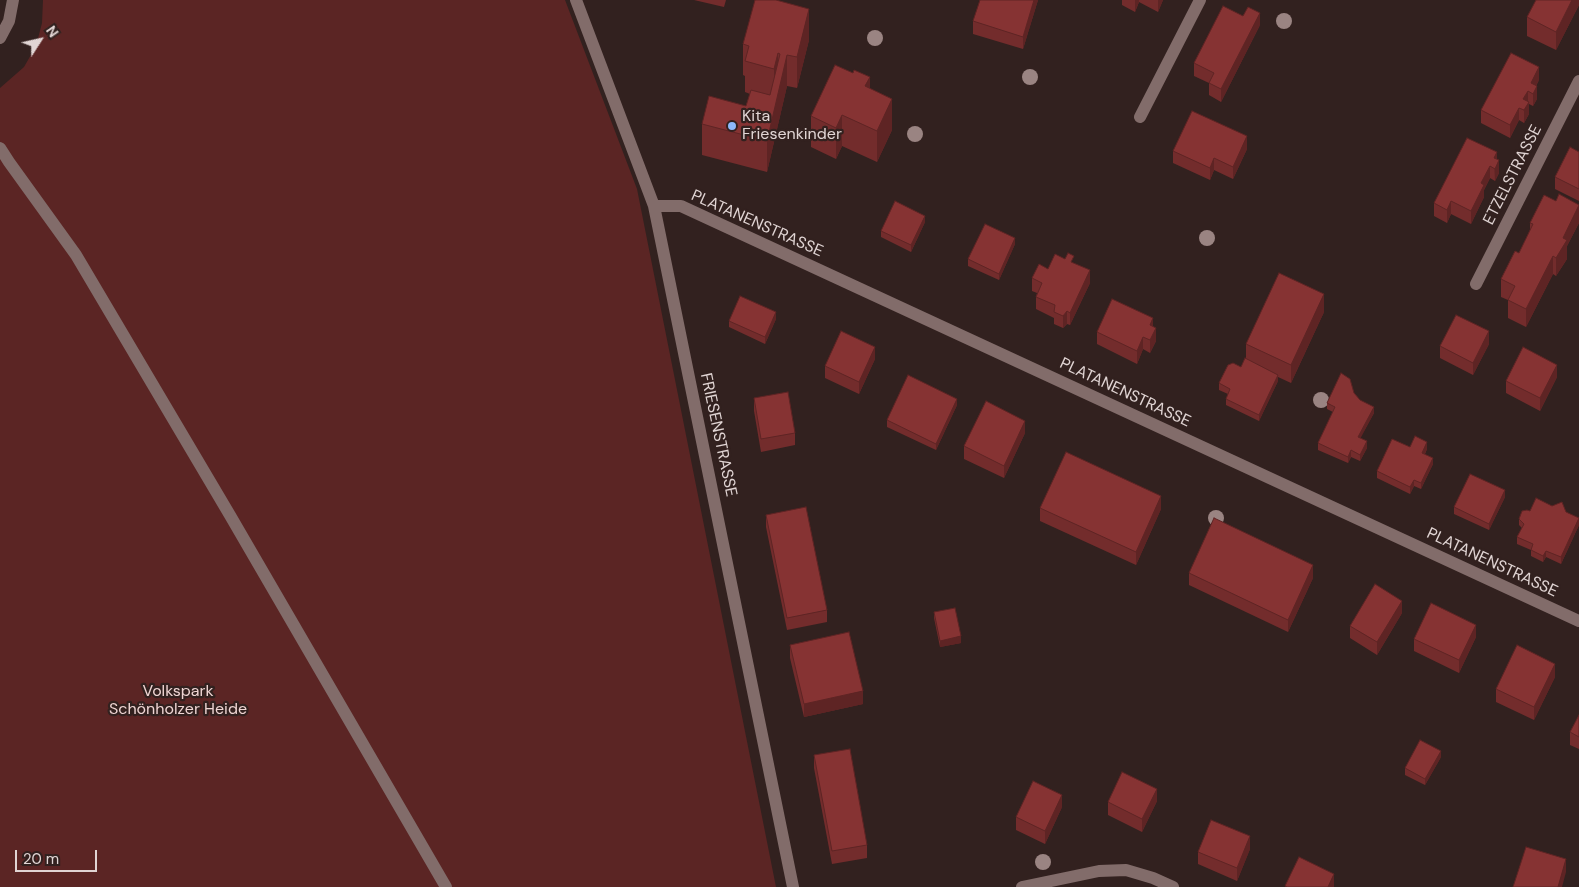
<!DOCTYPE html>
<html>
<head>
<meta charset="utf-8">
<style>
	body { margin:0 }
	#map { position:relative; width:1579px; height:887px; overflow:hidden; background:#32211f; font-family:"DM Sans",sans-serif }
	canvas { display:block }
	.north { position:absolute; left:15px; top:15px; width:50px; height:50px; -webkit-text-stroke:4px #32211f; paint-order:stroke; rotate:55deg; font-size:14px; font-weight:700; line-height:20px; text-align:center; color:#e1d5d4 }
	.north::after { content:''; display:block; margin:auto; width:18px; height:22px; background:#e1d5d4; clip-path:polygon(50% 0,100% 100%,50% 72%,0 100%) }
	.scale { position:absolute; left:15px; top:850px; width:82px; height:22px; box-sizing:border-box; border:2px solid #e1d5d4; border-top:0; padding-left:6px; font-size:15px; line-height:18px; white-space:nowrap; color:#e1d5d4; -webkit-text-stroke:4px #32211f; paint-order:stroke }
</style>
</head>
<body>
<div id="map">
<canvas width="1579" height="887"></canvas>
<div class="north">N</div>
<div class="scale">20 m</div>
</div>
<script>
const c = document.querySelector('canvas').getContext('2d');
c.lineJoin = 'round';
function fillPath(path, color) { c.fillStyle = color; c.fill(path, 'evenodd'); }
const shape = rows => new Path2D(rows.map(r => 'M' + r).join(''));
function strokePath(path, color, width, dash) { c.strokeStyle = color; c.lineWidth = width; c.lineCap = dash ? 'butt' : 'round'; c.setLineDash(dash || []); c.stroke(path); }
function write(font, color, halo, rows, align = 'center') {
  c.font = font + ' "DM Sans",sans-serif'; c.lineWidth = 4.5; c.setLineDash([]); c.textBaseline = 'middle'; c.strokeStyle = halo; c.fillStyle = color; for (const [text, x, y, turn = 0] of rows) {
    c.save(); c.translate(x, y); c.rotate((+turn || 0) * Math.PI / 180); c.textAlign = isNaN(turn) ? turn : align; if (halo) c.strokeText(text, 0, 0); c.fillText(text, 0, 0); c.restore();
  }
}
const green = shape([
	[43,0,565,0,637,189,776,887,0,887,0,88,24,67,36,46,42,23]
]);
const minor = shape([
	[576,0,654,206,793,887],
	[0,38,9,21,13,0],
	[1140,117,1200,0],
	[0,148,9,162,76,255,231,517,446,887],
	[654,206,681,206,1579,621],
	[1476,284,1579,81],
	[1022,887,1099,871,1126,870,1153,878,1173,887]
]);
const trees = [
	[1284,21],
	[875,38],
	[1030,77],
	[915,134],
	[1207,238],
	[1321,400],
	[1216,518],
	[1043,862]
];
const wall = shape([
	[694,0,726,0,724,7],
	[1038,0,1023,49,973,34,973,21],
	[1122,0,1163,0,1158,12,1139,2,1135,12,1122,5],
	[1579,0,1579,5,1556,50,1527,36,1527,17],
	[1260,25,1221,102,1209,95,1209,83,1194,76,1194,63],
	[809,40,797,88,787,86,767,172,702,155,702,124,746,106,750,94,745,92,745,76,743,75,743,44],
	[1539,80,1536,86,1537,99,1533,106,1529,104,1529,114,1524,123,1519,120,1510,138,1481,123,1481,110],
	[870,89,892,130,877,162,842,146,836,159,811,147,811,116],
	[1247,149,1233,179,1214,170,1210,180,1173,163,1173,151],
	[1579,152,1579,201,1555,189,1555,177],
	[1497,159,1499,173,1495,181,1490,178,1484,190,1484,197,1471,224,1451,214,1447,223,1434,216,1434,203],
	[1556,201,1579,205,1579,223,1567,246,1567,259,1556,276,1553,274,1526,327,1508,318,1508,300,1501,297,1501,279,1519,253,1530,231,1530,223],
	[925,222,911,252,881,237,881,231],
	[1015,244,999,280,968,266,968,259],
	[1074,263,1090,283,1070,325,1067,324,1063,328,1054,324,1054,318,1036,309,1036,297,1037,293,1032,291,1032,278,1048,269],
	[1324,312,1291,383,1278,377,1278,381,1259,421,1226,405,1226,399,1228,394,1219,390,1219,383,1241,367,1246,359,1246,344],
	[776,319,765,344,729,327,729,321],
	[1153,326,1156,341,1150,353,1143,349,1137,364,1097,344,1097,332],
	[1489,344,1473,375,1440,358,1440,346],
	[875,359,859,394,825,378,825,366],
	[1557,377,1540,411,1506,393,1506,381],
	[1354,393,1360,400,1374,413,1360,438,1367,448,1360,461,1351,457,1348,463,1318,450,1318,443,1333,412,1327,409,1327,403],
	[754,398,795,433,795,445,761,452,754,411],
	[957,405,936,450,887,427,887,420],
	[1025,433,1004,478,964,459,964,446],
	[1410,447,1427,449,1425,454,1433,464,1421,489,1414,486,1410,494,1377,478,1377,471],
	[1505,497,1489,530,1454,514,1454,507],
	[1040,508,1161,509,1136,565,1040,521],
	[1530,511,1566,512,1579,525,1561,564,1546,557,1543,562,1531,556,1531,550,1517,544,1517,537,1522,528,1519,525,1519,519],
	[766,515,827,610,827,622,787,630,766,527],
	[1189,573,1313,578,1288,632,1189,585],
	[934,612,961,643,940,647,934,618],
	[1402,613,1377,655,1350,638,1350,626],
	[1476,637,1459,673,1414,651,1414,639],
	[790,645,863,704,804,717,790,658],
	[1555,677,1534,720,1496,702,1496,689],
	[1579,715,1579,749,1570,745,1570,732],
	[814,755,867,845,867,858,832,864,814,768],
	[1441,757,1425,785,1405,775,1405,768],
	[1157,801,1142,832,1108,815,1108,802],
	[1062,807,1045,844,1016,830,1016,817],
	[1250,849,1237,881,1198,864,1198,852]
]);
const shadedWall = shape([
	[1034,0,1038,0,1023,49,1023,37],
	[1135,0,1139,0,1139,2,1135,12],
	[1158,0,1163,0,1158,12],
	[1572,0,1579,0,1579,5,1556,50,1556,32],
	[809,9,809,40,797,88,797,57],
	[1260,13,1260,25,1221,102,1221,89],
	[778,53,778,84,774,100,774,69],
	[787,55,787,86,767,172,767,141],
	[1539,67,1539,80,1532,93,1531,83],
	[870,77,870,108,865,86],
	[1537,86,1537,99,1533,106,1533,94],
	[1528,91,1528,104,1523,111,1523,99],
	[892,99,892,130,877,162,877,131],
	[1529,102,1529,114,1524,123,1524,110],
	[1519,108,1519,120,1510,138,1510,125],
	[842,115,842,146,836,159,836,128],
	[1247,136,1247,149,1233,179,1233,167],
	[1497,152,1497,165,1499,160,1499,173,1495,181,1494,158],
	[1214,158,1214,170,1210,180,1210,168],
	[1490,166,1490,178,1484,190,1484,197,1471,224,1471,211,1481,183],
	[1451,201,1451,214,1447,223,1447,210],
	[1579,205,1579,223,1567,246,1567,259,1556,276,1556,258,1563,238],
	[925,216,925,222,911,252,911,245],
	[1015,238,1015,244,999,280,999,274],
	[1553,256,1553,274,1526,327,1526,309],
	[1090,270,1090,283,1070,325,1070,313],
	[1324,294,1324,312,1291,383,1291,365],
	[1067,311,1067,324,1063,328,1063,316],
	[776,312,776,319,765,344,765,337],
	[1153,318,1153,331,1150,325],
	[1156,328,1156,341,1150,353,1150,340],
	[1489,331,1489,344,1473,375,1473,363],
	[1143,337,1143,349,1137,364,1137,351],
	[875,347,875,359,859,394,859,382],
	[1557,365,1557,377,1540,411,1540,398],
	[1278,375,1278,381,1259,421,1259,415],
	[957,399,957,405,936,450,936,444],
	[1374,407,1374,413,1358,443,1358,437],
	[1025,421,1025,433,1004,478,1004,466],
	[1367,441,1367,448,1360,461,1360,455],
	[1427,442,1427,449,1422,459,1422,453],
	[1351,450,1351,457,1348,463,1348,457],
	[1433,458,1433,464,1421,489,1421,483],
	[1414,480,1414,486,1410,494,1410,487],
	[1505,490,1505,497,1489,530,1489,524],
	[1161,496,1161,509,1136,565,1136,552],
	[1579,518,1579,525,1561,564,1561,557],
	[1546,551,1546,557,1543,562,1543,556],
	[1313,565,1313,578,1288,632,1288,620],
	[1402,601,1402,613,1377,655,1377,642],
	[1476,625,1476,637,1459,673,1459,660],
	[961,636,961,643,940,647,940,641],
	[1555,664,1555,677,1534,720,1534,707],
	[863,691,863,704,804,717,804,704],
	[1441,751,1441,757,1425,785,1425,779],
	[1157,789,1157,801,1142,832,1142,819],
	[1062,795,1062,807,1045,844,1045,831],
	[1250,836,1250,849,1237,881,1237,868],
	[1566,859,1566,872,1562,887,1558,887],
	[1334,874,1334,887,1328,887]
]);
const building = shape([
	[755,0,776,0,809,9,797,57,787,55,767,141,702,124,709,96,746,106,751,90,770,95,780,54,778,53,774,69,745,61,749,46,743,44,755,0],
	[980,0,1034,0,1023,37,973,21,980,0],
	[1536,0,1572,0,1556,32,1527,17,1536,0],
	[1223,6,1243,16,1248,7,1260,13,1221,89,1209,83,1214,73,1194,63,1223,6],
	[1511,53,1539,67,1531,83,1537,86,1533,94,1528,91,1523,99,1529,102,1524,110,1519,108,1510,125,1481,110,1511,53],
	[835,65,853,73,854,70,870,77,865,86,892,99,877,131,842,115,836,128,811,116,835,65],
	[1192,111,1247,136,1233,167,1214,158,1210,168,1173,151,1192,111],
	[1467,138,1497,152,1494,158,1499,160,1495,169,1490,166,1481,183,1484,185,1471,211,1451,201,1447,210,1434,203,1467,138],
	[1570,147,1579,152,1579,189,1555,177,1570,147],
	[1559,194,1579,205,1563,238,1567,240,1556,258,1553,256,1526,309,1508,300,1515,286,1501,279,1515,251,1519,253,1533,224,1530,223,1544,195,1556,201,1559,194],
	[895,201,925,216,911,245,881,231,895,201],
	[985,224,1015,238,999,274,968,259,985,224],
	[1068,253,1074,256,1071,262,1090,270,1070,313,1067,311,1063,316,1054,312,1055,305,1036,297,1042,283,1032,278,1039,264,1048,269,1055,254,1065,259,1068,253],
	[1279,273,1324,294,1291,365,1246,344,1279,273],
	[740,296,776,312,765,337,729,321,740,296],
	[1112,299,1153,318,1150,325,1156,328,1150,340,1143,337,1137,351,1097,332,1112,299],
	[1456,315,1489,331,1473,363,1440,346,1456,315],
	[841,331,875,347,859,382,825,366,841,331],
	[1523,347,1557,365,1540,398,1506,381,1523,347],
	[1245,358,1278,375,1259,415,1226,399,1230,389,1219,383,1228,365,1233,363,1241,367,1245,358],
	[1341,373,1350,379,1354,393,1360,400,1374,407,1358,437,1367,441,1360,455,1351,450,1348,457,1318,443,1335,407,1327,403,1341,373],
	[908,375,957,399,936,444,887,420,908,375],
	[788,392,795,433,761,439,754,398,788,392],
	[986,401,1025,421,1004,466,964,446,986,401],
	[1415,436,1427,442,1422,453,1433,458,1421,483,1414,480,1410,487,1377,471,1392,439,1410,447,1415,436],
	[1066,452,1161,496,1136,552,1040,508,1066,452],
	[1470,474,1505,490,1489,524,1454,507,1470,474],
	[1536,498,1552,506,1562,502,1566,512,1579,518,1561,557,1546,551,1543,556,1531,550,1533,544,1517,537,1524,524,1519,519,1522,511,1527,510,1530,511,1536,498],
	[806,507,827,610,787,618,766,515,806,507],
	[1214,518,1313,565,1288,620,1189,573,1214,518],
	[1375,584,1402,601,1377,642,1350,626,1375,584],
	[1431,603,1476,625,1459,660,1414,639,1431,603],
	[955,608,961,636,940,641,934,612,955,608],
	[849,632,863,691,804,704,790,645,849,632],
	[1517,645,1555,664,1534,707,1496,689,1517,645],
	[1579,715,1579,737,1570,732,1579,715],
	[1420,740,1441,751,1425,779,1405,768,1420,740],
	[850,749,867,845,832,851,814,755,850,749],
	[1122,772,1157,789,1142,819,1108,802,1122,772],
	[1033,781,1062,795,1045,831,1016,817,1033,781],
	[1211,820,1250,836,1237,868,1198,852,1211,820],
	[1526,847,1566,859,1558,887,1513,887,1526,847],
	[1299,857,1334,874,1328,887,1287,887,1285,886,1299,857]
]);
const markers = [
	[732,126,5,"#8db9fc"]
];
const poiNames = [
	["Kita",742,117],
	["Friesenkinder",742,135]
];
const streetNames = [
	["ETZELSTRASSE",1513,175,-63],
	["PLATANENSTRASSE",757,224,24],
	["PLATANENSTRASSE",1125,393,25],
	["FRIESENSTRASSE",718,435,78],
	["PLATANENSTRASSE",1492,563,25]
];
const parkNames = [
	["Volkspark",178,692],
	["Schönholzer Heide",178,710]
];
fillPath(green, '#5b2524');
strokePath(minor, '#826c6a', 12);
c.fillStyle = '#9a8482';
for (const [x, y] of trees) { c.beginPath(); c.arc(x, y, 8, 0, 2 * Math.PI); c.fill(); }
fillPath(wall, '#732c2c');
fillPath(shadedWall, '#5e2424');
fillPath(building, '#863333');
strokePath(building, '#5e2424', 1);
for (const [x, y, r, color] of markers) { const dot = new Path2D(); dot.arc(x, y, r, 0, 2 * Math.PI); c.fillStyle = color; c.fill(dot); strokePath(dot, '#32211f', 2); }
write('16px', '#e1d5d4', '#32211f', poiNames, 'left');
write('16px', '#e1d5d4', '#32211f', streetNames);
write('16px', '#efd5d3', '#32211f', parkNames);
</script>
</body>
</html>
